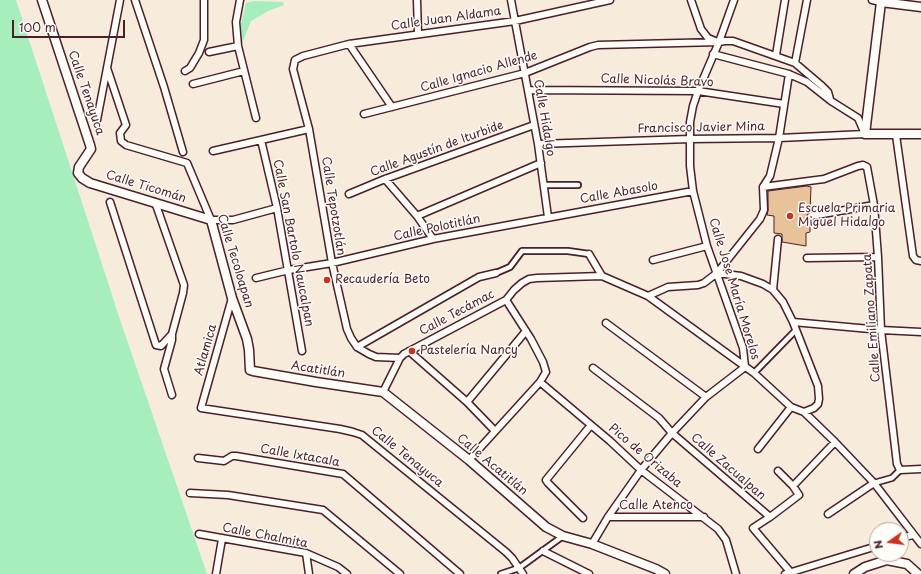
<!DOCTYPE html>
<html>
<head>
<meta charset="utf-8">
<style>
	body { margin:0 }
	#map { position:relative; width:921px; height:574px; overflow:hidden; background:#f7ebdb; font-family:"Playpen Sans",sans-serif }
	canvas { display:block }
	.north { position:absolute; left:869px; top:522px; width:40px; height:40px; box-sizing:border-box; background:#fdfcf7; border:1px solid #b5a4a5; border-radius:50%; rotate:256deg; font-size:11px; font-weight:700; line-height:16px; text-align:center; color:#4a1f2b }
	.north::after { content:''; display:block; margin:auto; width:14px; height:18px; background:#c8321e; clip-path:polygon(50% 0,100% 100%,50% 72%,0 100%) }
	.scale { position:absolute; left:12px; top:20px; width:113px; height:18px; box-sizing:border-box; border:2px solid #4a1f2b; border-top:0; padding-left:5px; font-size:12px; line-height:14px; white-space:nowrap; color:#4a1f2b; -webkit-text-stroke:3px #fdfcf7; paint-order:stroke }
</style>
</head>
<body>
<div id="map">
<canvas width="921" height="574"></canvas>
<div class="north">N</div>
<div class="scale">100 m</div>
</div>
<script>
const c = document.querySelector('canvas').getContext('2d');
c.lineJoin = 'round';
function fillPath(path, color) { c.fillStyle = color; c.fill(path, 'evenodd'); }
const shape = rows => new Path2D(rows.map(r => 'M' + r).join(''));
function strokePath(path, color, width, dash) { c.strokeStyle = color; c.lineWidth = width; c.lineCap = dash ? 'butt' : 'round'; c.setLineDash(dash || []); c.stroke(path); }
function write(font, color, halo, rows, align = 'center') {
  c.font = font + ' "Playpen Sans",sans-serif'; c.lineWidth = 3; c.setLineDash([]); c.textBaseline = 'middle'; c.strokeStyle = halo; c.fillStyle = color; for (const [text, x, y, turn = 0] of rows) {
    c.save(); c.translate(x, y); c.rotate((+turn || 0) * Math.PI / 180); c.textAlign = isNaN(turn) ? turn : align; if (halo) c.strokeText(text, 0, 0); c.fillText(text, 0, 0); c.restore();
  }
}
const green = shape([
	[0,0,16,0,115,304,115,305,207,574,0,574],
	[254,1,283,2,284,5,268,11,251,21,241,46,240,43,240,28,246,3]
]);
const building = shape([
	[807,186,811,187,810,212,808,213,807,216,810,220,810,232,806,233,806,246,782,242,782,234,774,233,774,216,767,215,768,210,768,191,807,186]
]);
const pedestrian = shape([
	[544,185,578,185],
	[496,273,510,267,522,251,568,251,589,254],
	[754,373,796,330],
	[874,483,892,478,900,470],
	[501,574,519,568,563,536]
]);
const minor = shape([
	[135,0,164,87,183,152],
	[240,0,236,22,238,46,256,118],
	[417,0,418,34],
	[511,0,538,144,548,217],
	[691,0,701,29,708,38,715,41],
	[734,0,719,42,698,91,693,106,690,122,690,166,693,191,707,246,743,348,745,367],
	[872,0,881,2],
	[349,44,392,107],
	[209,52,238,46],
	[776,55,785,0],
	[795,63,807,0],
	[107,68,126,125,120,133,121,141,126,145,187,163,211,220,233,220,277,208],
	[185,71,190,68,199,53,204,40,204,0],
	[193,84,244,71],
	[528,90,698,91,784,104],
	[364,114,525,73,590,47,598,45,719,42,725,41,733,41,795,63,822,86,828,92,830,99],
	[97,120,120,0],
	[896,135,913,256,916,260,921,261],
	[261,140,277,208,302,351],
	[538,144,690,139,779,138,865,134,858,118,831,101,807,82,789,74,713,54],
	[213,151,309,129],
	[385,179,417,216,433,239],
	[763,187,824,179,858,166,863,165,867,167,874,205,878,257,881,330,897,464,900,470,921,469],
	[349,194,385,179,534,125],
	[110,202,156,345,161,346,172,334,183,293,184,285,155,202],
	[417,216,541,163],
	[811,216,874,205],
	[589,254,602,276,648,296,754,373,791,407,804,412,835,442,874,483,921,544],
	[807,258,878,257],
	[653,260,707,246],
	[717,273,741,276,763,284,773,290,783,302,793,322,818,386,819,399,818,404,814,408,804,412],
	[256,278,289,270,332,263,433,239,693,191],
	[773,290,778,239],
	[648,296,668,287,698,285,704,283,717,273,760,219,764,210,763,187,770,176,779,138,789,74],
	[232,298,201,408,340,429,353,432,362,435,506,552,512,558,523,574],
	[793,322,881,330,921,332],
	[606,323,706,397],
	[172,334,172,340,164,369,172,395],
	[357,347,479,277,496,273],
	[409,351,467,402,495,431],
	[400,358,376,357,369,354,357,347,351,338,347,329,332,263,309,129,293,69,295,60,303,56,349,44,515,21,610,0],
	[593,368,659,418,672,433,770,517],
	[540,382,610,441,641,470,718,529,726,540,736,574],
	[383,392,400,358,404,354,506,300,514,290,522,283,529,279,537,278,602,276],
	[467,402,526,331],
	[758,449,791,407],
	[198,458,224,461,232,456,236,456,343,474,460,574],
	[469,460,540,382,546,372,543,362,531,339,506,300],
	[778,471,793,486,799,495,770,517,753,528,792,574],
	[793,486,835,442],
	[190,493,228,495,323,510,400,574],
	[828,514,874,483],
	[608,517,704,517],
	[583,518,548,483,546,480,591,425],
	[199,534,306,553,338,567,347,574],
	[901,538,913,535],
	[592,544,608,517,641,470,672,433,706,397,745,367],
	[543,551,589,574],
	[306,553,309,574],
	[216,574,222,539],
	[785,574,877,546]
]);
const tertiary = shape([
	[42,0,90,145,91,149,79,167,78,173,82,178,90,183,211,220,232,298,247,339,249,350,250,370,253,371,316,382,383,392,469,460,546,527,563,536,592,544,656,569,665,574],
	[921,7,881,2,865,134,921,134],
	[854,574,865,567,887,560,907,564,918,574]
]);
const markers = [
	[790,216,4,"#c8321e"],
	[327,280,4,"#c8321e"],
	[412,351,4,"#c8321e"]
];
const streetNames = [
	["Calle Juan Aldama",446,19,-8],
	["Calle Ignacio Allende",479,72,-16],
	["Calle Nicolás Bravo",657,81,2],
	["Calle Tenayuca",86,93,71],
	["Calle Hidalgo",544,118,80],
	["Francisco Javier Mina",701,128,-1],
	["Calle Agustín de Iturbide",437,149,-20],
	["Calle Ticomán",146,187,17],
	["Calle Abasolo",619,193,-10],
	["Calle Tepotzotlán",333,206,81],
	["Calle Polotitlán",437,228,-12],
	["Calle San Bartolo Naucalpan",293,243,79],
	["Calle Tecoloapan",235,261,73],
	["Calle Jose María Morelos",734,289,73],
	["Calle Tecámac",457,313,-28],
	["Calle Emiliano Zapata",872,318,-94],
	["Atlamica",206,350,-74],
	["Acatitlán",318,370,9],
	["Calle Ixtacala",300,456,10],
	["Pico de Orizaba",645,456,40],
	["Calle Tenayuca",407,457,39],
	["Calle Acatitlán",492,465,40],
	["Calle Zacualpan",728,467,41],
	["Calle Atenco",656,506],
	["Calle Chalmita",265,536,11]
];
const poiNames = [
	["Escuela Primaria",798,209],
	["Miguel Hidalgo",798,223],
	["Recaudería Beto",335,280],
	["Pastelería Nancy",420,351]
];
fillPath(green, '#a6eebc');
fillPath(building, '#e8c299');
strokePath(building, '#4a1f2b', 1);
strokePath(pedestrian, '#4a1f2b', 8);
strokePath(minor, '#4a1f2b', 9);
strokePath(tertiary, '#4a1f2b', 11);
strokePath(pedestrian, '#fdfcf7', 4.5);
strokePath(minor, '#fdfcf7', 6);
strokePath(tertiary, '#fdfcf7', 8);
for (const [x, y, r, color] of markers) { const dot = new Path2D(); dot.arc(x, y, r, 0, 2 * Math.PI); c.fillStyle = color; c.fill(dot); strokePath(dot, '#fdfcf7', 1.5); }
write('12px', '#4a1f2b', '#fdfcf7', streetNames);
write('12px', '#4a1f2b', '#fdfcf7', poiNames, 'left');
</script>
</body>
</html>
